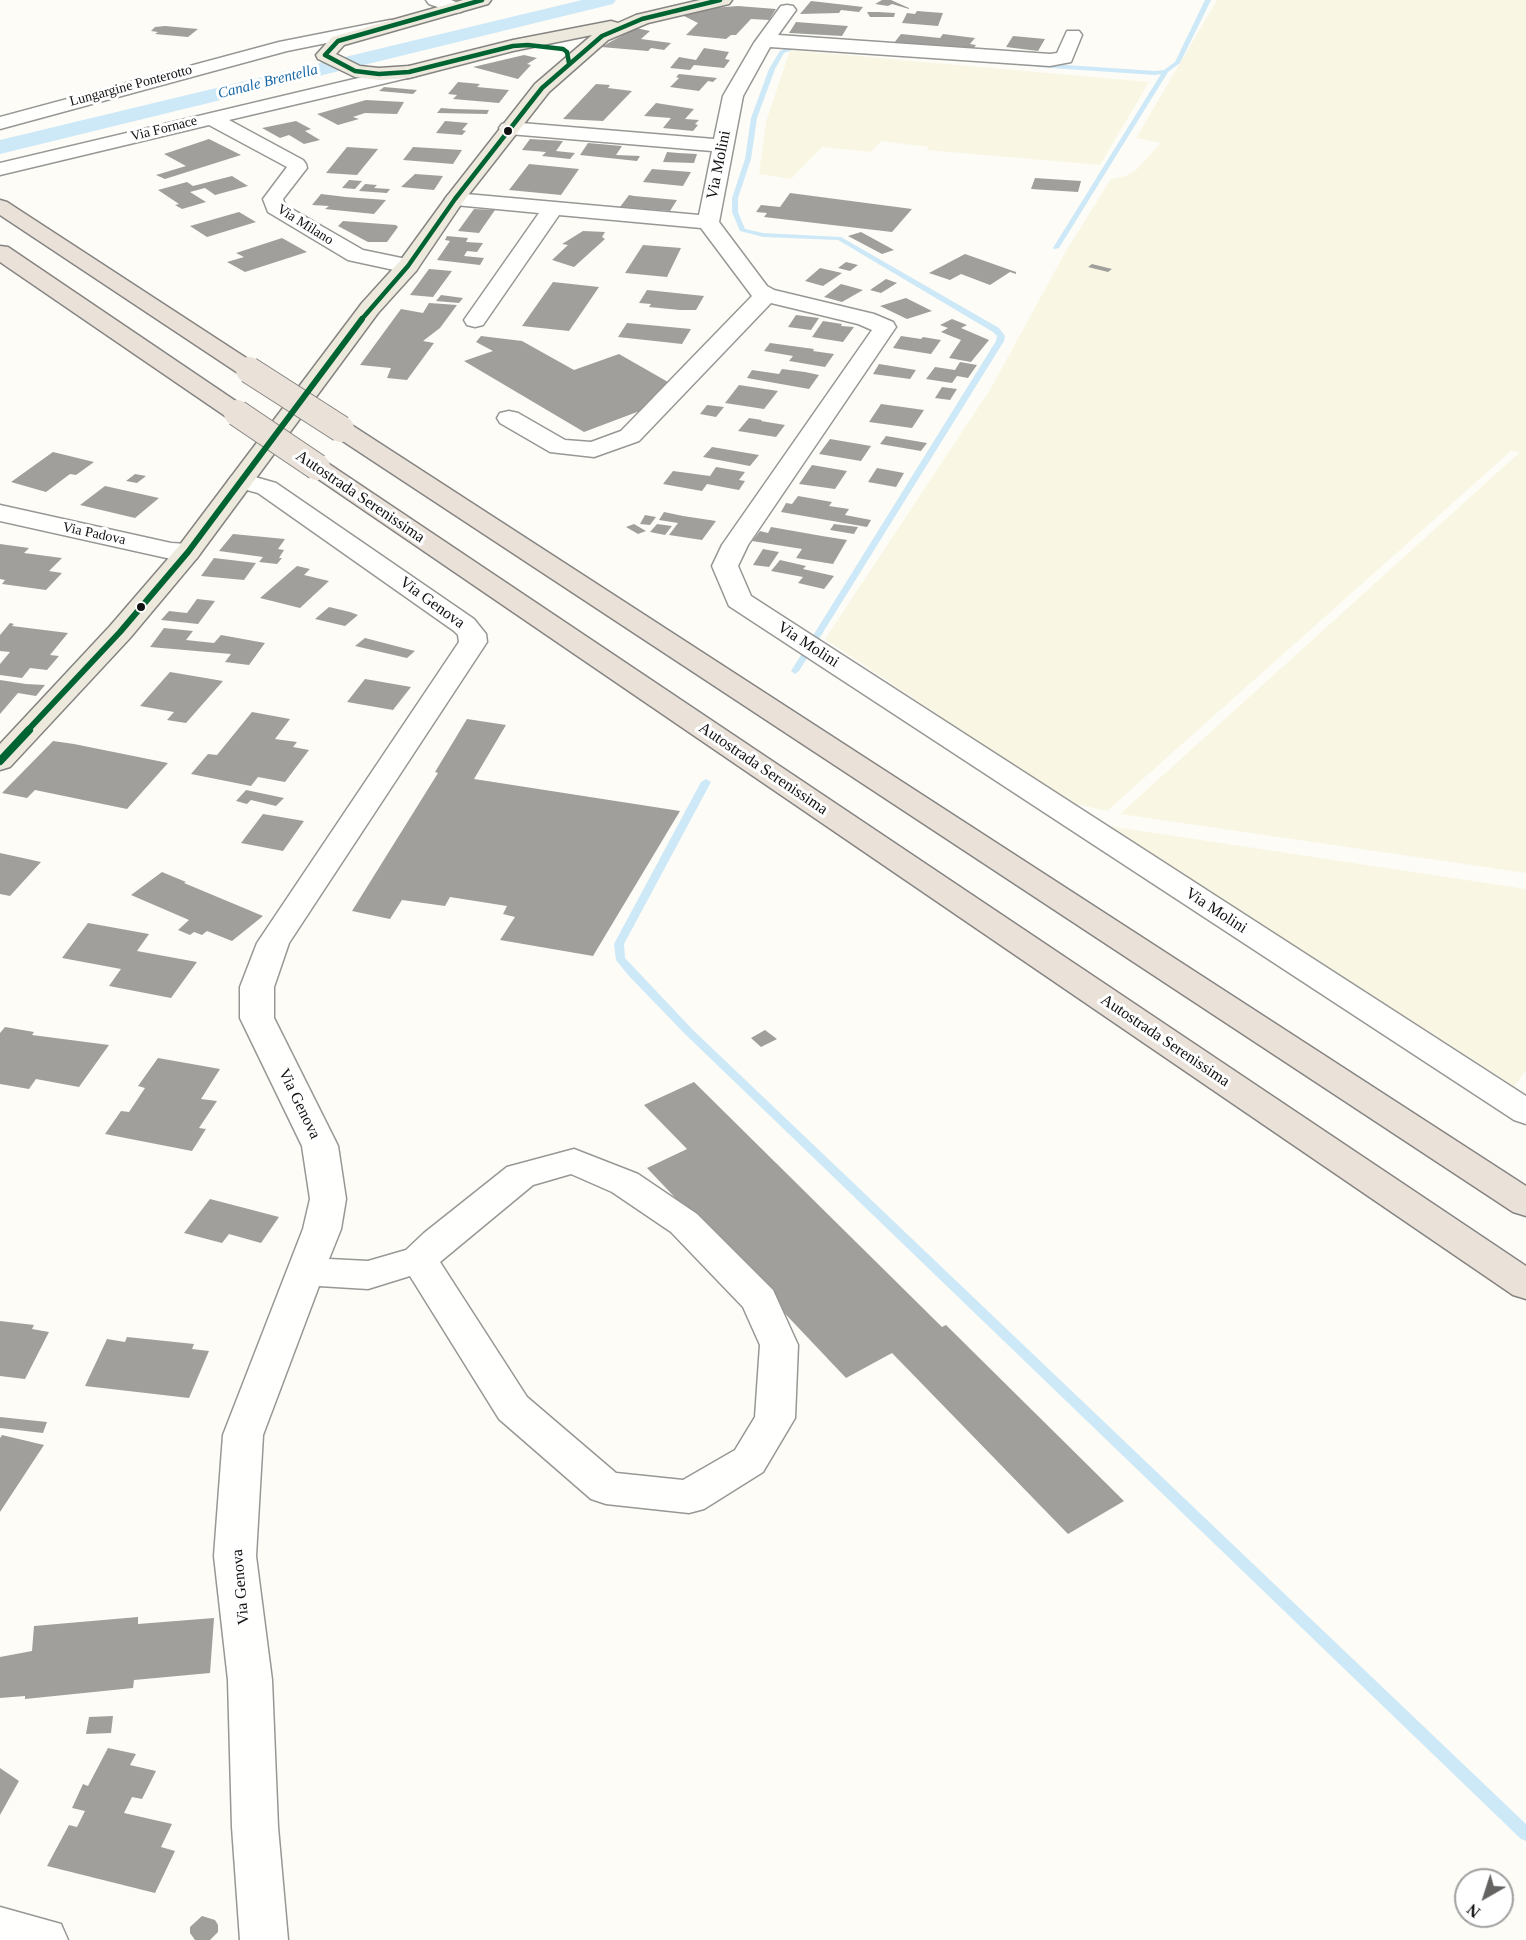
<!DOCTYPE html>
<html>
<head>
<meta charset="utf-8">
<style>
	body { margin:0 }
	#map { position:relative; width:1526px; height:1940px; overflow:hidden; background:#fdfcf7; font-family:Georgia,serif }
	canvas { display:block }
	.north { position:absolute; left:1454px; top:1868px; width:60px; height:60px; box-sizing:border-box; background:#fff; border:2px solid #a0a0a0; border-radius:50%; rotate:219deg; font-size:16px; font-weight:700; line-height:24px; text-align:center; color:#111 }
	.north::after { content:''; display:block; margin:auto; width:21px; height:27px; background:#646362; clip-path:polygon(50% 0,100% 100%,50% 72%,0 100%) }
</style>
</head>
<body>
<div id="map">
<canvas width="1526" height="1940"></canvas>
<div class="north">N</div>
</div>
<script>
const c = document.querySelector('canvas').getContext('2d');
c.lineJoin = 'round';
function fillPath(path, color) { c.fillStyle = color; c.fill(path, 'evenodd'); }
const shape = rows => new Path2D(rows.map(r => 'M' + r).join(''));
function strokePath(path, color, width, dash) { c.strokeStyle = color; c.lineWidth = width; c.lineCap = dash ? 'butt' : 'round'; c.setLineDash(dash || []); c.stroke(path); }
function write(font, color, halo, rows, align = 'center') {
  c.font = font + ' Georgia,serif'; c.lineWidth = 6; c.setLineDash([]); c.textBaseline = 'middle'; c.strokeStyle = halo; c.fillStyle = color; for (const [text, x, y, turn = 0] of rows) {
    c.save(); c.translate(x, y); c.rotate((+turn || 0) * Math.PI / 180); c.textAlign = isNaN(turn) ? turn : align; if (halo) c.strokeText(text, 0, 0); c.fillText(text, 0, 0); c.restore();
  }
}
const farmland = shape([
	[1217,0,1526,0,1526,873,1120,814,1520,452,1511,451,1107,811,1068,802,825,639,991,388,1066,251,1111,179,1126,176,1136,170,1161,143,1136,138],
	[790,50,1149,82,1100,165,927,150,928,147,881,141,871,152,822,147,791,179,759,174,766,122],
	[1108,826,1526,889,1526,1071,1514,1086]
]);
const stream = shape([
	[1205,0,1211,0,1180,63,1168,72,1059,248,1054,249,1053,248,1161,74,1155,75,1037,67,1034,65,1037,63,1155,71,1164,70,1175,62,1205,0],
	[791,46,803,46,806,48,803,50,792,50,784,53,775,69,757,118,751,159,738,198,738,212,745,229,763,233,841,237,999,328,1005,336,1004,341,799,671,795,674,791,671,996,341,997,336,993,332,838,240,763,237,740,231,732,212,732,198,745,159,751,118,769,69,780,51,791,46],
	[706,779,711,782,624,944,625,958,693,1030,1526,1824,1526,1841,1521,1839,685,1034,628,975,616,960,614,944,701,782,706,779]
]);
const canal = shape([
	[582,0,616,0,613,4,0,154,0,140,582,0]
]);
const building = shape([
	[891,0,909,8,909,9,892,4,888,6,875,4,882,0],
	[811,1,846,5,863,7,859,12,841,10,839,13,800,14],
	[738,6,776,9,769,20,751,19,736,35,731,35,726,39,686,35,698,23,682,15,712,8],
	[917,11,943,13,938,26,902,23,907,13,915,14],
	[867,12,878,12,895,13,894,17,870,17],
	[796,22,848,26,842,36,789,33],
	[165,26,198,29,188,37,155,34,158,32,151,31,155,27],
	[636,28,650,31,641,39,671,43,664,50,651,48,648,51,601,47],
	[901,34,940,38,943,34,975,38,970,44,976,45,973,49,894,43],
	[1013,36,1045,39,1038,51,1006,47],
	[704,48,729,52,725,59,730,60,724,68,694,65,690,70,670,68,679,57,696,60],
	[524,55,537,58,527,64,531,65,518,79,473,67],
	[679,74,717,78,713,82,708,81,699,91,670,87,679,78,676,77],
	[458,82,480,84,477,87,509,90,499,103,453,99,457,95,448,94],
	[596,84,610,85,608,88,632,91,603,121,563,119],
	[384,87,417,90,413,94,379,91],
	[366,100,404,102,397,114,365,113,353,117,359,119,338,125,317,114],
	[656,103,694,109,685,119,699,120,695,124,698,125,693,131,663,128,671,118,644,116],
	[441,108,454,109,489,110,487,114,437,113],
	[296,121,311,129,305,131,320,140,304,144,289,135,280,138,262,128],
	[445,121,468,123,462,130,466,131,462,135,436,133],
	[209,139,241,155,165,179,156,175,186,166,164,154],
	[530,139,563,141,556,151,575,153,570,159,542,156,546,152,522,150],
	[588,143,622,146,616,155,640,156,637,161,580,155],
	[347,147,378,149,357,175,326,173],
	[413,147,462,150,453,164,403,160],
	[667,152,678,153,697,154,694,163,663,162],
	[529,164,579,169,561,195,509,190],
	[652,169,691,172,683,186,643,182],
	[415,174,443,176,434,190,401,187],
	[232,176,248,186,215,195,205,188,190,192,206,202,182,209,175,205,179,204,158,190,187,182,193,186],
	[1035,178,1081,181,1078,192,1031,189],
	[349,180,362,181,355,189,342,188],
	[365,184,377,185,374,188,390,189,387,193,359,191],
	[790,193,912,209,892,232,764,217,767,213,756,212,761,205,780,207],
	[321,194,346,197,386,200,374,214,325,209,329,206,312,205],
	[629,195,634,196,677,200,670,211,620,207],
	[474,209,495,210,479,233,458,231],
	[239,212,256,222,207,237,190,226],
	[343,221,396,225,398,227,387,242,368,242,338,226],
	[583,231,605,232,602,237,605,239,574,267,552,260,568,245,562,244],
	[861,232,894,250,882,254,848,236],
	[447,236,468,238,466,242,483,243,477,252,467,251,464,256,484,258,480,265,437,260,450,241,445,240],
	[282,238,307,252,245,272,227,262,244,257,236,253],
	[643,245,681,248,667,277,625,273],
	[965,254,1016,272,1016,274,1010,272,990,285,961,274,950,280,929,273],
	[846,262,858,265,850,271,838,268],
	[1092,264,1112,269,1108,272,1088,267],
	[820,268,842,273,823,286,805,281],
	[429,269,452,271,433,297,410,295],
	[886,279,897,283,881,293,870,290],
	[553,282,599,287,569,331,522,326],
	[841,284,863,290,842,302,824,297],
	[647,290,704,296,696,310,680,310,649,307,651,304,639,303],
	[441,295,463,298,459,303,436,301],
	[906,298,932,311,907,319,880,306],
	[429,303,457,305,440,328,423,341,434,343,407,380,387,378,391,368,360,365,401,309,423,313],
	[796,315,819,318,811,330,788,327],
	[952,319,967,325,961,328,989,340,971,362,949,358,961,340,941,332,948,328,940,325],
	[823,321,842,324,841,326,854,327,843,342,812,337],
	[627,323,691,329,682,344,618,337],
	[481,336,522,341,574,370,619,354,668,382,645,409,584,432,464,361,493,351,476,342],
	[901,336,921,339,923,337,941,340,931,354,893,348],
	[770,343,814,349,813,351,834,354,825,367,789,361,793,356,764,351],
	[960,362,977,365,968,378,957,376,952,383,926,379,935,367,955,370],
	[879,364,916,370,910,379,873,374],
	[782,369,805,372,819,375,809,389,747,378,752,370,779,374],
	[739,385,778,391,764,409,725,403],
	[942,387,957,389,950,400,935,398],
	[881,404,924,410,912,428,869,422],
	[707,405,724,407,716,417,700,414],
	[749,418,762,420,761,421,785,425,776,437,738,431],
	[886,436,927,443,921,451,880,444],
	[830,439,871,446,861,461,819,454],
	[712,447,724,449,759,455,750,466,703,457],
	[53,452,94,462,76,475,70,474,46,492,11,482],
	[812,465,847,471,835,489,799,484],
	[716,467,745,472,739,480,745,481,739,490,707,484,702,491,663,484,673,471,710,476],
	[877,468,904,473,896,487,868,482],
	[135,474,146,476,137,483,126,481],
	[105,486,159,498,135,518,80,505],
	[798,496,832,502,829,506,849,509,845,515,871,520,867,527,781,512,786,503,792,504],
	[664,512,683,516,716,521,702,540,669,535,678,523,659,520],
	[645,515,656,517,650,525,640,524],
	[634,524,646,531,638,534,626,527],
	[657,524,672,526,665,535,650,532],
	[834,524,858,527,854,534,830,530],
	[771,527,822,536,847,540,833,564,796,558,802,549,752,541,760,531,768,533],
	[233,534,285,539,278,549,284,550,279,558,282,558,277,564,259,562,263,557,219,551],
	[0,544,29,548,24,553,62,558,49,571,62,573,46,590,2,584,5,580,0,579],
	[763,549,779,552,769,567,753,565],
	[214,558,256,563,244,580,201,576],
	[780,560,806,566,803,569,834,576,824,589,798,583,803,577,771,571],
	[297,566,310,569,304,575,329,581,300,608,260,598],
	[197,599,215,601,198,624,161,620,169,611,187,613],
	[329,607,350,612,358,615,345,626,315,619],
	[10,623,14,624,12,626,68,633,50,655,59,656,47,670,30,668,22,678,0,675,0,664,10,652,0,651,0,635],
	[164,628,193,631,186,640,214,643,221,635,265,643,249,665,225,662,231,654,150,647],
	[365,638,415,651,407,658,355,646],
	[170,672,223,681,186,723,167,720,174,712,140,706],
	[365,679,411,687,393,710,347,702],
	[0,680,26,684,45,685,36,696,18,693,0,714],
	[252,712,290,719,275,739,297,742,293,747,309,750,285,782,258,777,251,786,191,774,208,754,217,755],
	[467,719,506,725,474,779,680,811,593,956,500,940,515,917,503,914,507,906,450,897,445,906,402,900,390,919,352,911,438,773,435,772],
	[53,741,74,744,168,763,127,809,35,790,27,798,2,793],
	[246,790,284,798,276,806,251,800,247,804,236,801],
	[263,814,304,821,283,851,241,843],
	[0,853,41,862,10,896,0,894],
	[162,872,186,882,184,883,263,916,232,941,207,931,202,935,194,932,190,935,178,930,189,920,131,895],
	[88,923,149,934,137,951,197,962,171,998,109,986,121,969,62,958],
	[5,1027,34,1032,32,1035,109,1045,79,1087,36,1079,29,1089,0,1084,0,1033],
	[765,1030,777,1039,761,1047,751,1038],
	[158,1058,220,1069,201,1099,217,1101,199,1128,206,1129,192,1151,105,1134,121,1111,129,1112,145,1088,138,1086],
	[694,1082,942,1327,946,1325,1124,1501,1068,1534,892,1353,846,1378,647,1168,687,1149,644,1105],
	[210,1199,279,1217,261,1243,229,1234,222,1243,184,1233],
	[0,1321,34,1325,32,1329,49,1332,25,1379,0,1376],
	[127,1337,194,1344,192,1349,209,1351,189,1398,85,1386,107,1339,125,1342],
	[0,1417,47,1422,43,1433,0,1428],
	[2,1435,44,1445,0,1512,0,1438],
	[138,1617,138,1624,214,1618,210,1673,134,1680,133,1688,25,1699,25,1696,0,1698,0,1657,32,1651,34,1626],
	[113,1716,111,1733,86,1734,89,1717],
	[108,1748,136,1754,130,1765,156,1771,142,1799,132,1797,124,1813,172,1824,161,1847,175,1851,155,1893,47,1866,69,1825,77,1827,85,1811,72,1808,83,1784,88,1786],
	[0,1768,19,1781,0,1815],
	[202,1916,215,1920,218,1925,218,1932,210,1940,195,1940,190,1933,190,1927]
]);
const minor = shape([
	[426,0,451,0,461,4,464,8,461,12,455,13,429,4,426,0],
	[787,5,793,6,796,10,778,35,1050,54,1057,53,1067,31,1079,31,1082,35,1071,62,1050,66,770,47,743,96,719,222,767,286,774,290,874,314,893,322,896,327,748,545,738,566,751,596,1526,1096,1526,1124,1514,1120,729,606,712,566,722,545,872,330,858,324,771,303,639,441,594,457,550,452,500,423,497,418,500,413,509,411,518,413,565,440,591,442,621,431,752,296,701,228,559,215,483,325,475,327,467,325,464,320,539,213,455,205,448,203,445,199,448,195,455,193,699,215,712,151,509,134,502,132,499,128,502,124,509,122,714,139,723,96,754,43,781,6,787,5],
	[390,20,396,21,399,25,396,29,287,51,0,129,0,117,279,42,390,20],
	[409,66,416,68,418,72,416,76,229,120,303,160,306,164,307,168,283,199,285,205,363,250,416,261,419,266,416,271,408,273,348,260,268,212,263,199,287,167,209,125,0,175,0,163,409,66],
	[241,473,276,483,474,619,486,634,487,642,289,943,274,987,274,1018,338,1146,346,1199,341,1229,329,1259,368,1261,406,1250,424,1233,507,1167,574,1149,638,1174,697,1214,773,1290,798,1345,795,1418,763,1472,704,1509,689,1513,606,1504,591,1499,499,1419,410,1276,368,1289,319,1286,263,1435,256,1556,272,1680,278,1827,288,1940,240,1940,232,1827,228,1680,214,1556,223,1435,303,1229,310,1199,302,1146,240,1018,240,987,257,943,459,642,458,635,454,631,258,493,232,486,228,481,232,476,241,473],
	[571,1174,612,1192,671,1232,743,1307,760,1345,755,1417,735,1450,683,1480,616,1473,527,1397,440,1262,533,1185,571,1174],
	[0,505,171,543,188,544,197,546,201,552,197,558,188,560,171,559,0,521,0,505],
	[0,1907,61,1924,68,1940,0,1940,0,1907]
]);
const major = shape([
	[463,0,491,0,488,4,344,45,336,54,360,66,379,68,409,66,513,40,611,21,618,23,636,15,700,0,732,0,729,4,648,23,608,40,549,92,462,203,416,271,378,313,197,558,130,638,10,767,0,770,0,744,110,626,179,546,362,303,400,261,448,195,535,84,592,35,513,51,409,78,379,80,355,77,318,59,316,55,332,37,463,0]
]);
const highway = shape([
	[0,200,7,202,257,365,261,370,257,375,249,377,241,375,0,215,0,200],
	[0,246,8,247,246,408,249,413,246,418,237,420,228,418,0,262,0,246],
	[341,422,350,424,1526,1186,1526,1216,1513,1212,332,434,329,429,332,424,341,422],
	[317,459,326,462,1526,1266,1526,1299,1513,1295,308,472,304,467,308,462,317,459]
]);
const highwayBridge = shape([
	[249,370,341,429],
	[237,413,317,467]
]);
const bus1Far2 = shape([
	[482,0,338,41,325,55,355,71,379,74,409,72,513,46,528,45,563,49,567,52,569,63],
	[361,320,408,266,455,199,542,88,602,36,642,19,720,0]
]);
const bus1Far1 = shape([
	[27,731,120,632,188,552,362,319]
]);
const bus1 = shape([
	[0,761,29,730]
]);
const markers = [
	[508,131,5,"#111"],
	[141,607,5,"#111"]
];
const farStreetnames = [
	["Lungargine Ponterotto",131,86,-15],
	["Via Fornace",164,129,-14],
	["Via Milano",305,225,32],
	["Via Padova",94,534,12]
];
const farWaternames = [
	["Canale Brentella",268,82,-14]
];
const streetNames = [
	["Via Molini",719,165,-79],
	["Autostrada Serenissima",360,497,34],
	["Via Genova",432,603,36],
	["Via Molini",808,645,33],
	["Autostrada Serenissima",763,769,34],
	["Via Molini",1216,911,33],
	["Autostrada Serenissima",1165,1041,34],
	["Via Genova",299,1104,64],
	["Via Genova",241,1587,-95]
];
fillPath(farmland, '#f9f7e4');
fillPath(stream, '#cde8f7');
fillPath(canal, '#cde8f7');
fillPath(building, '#a19f9c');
strokePath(minor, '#979795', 3);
strokePath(major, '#858482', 3);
strokePath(highway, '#858482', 3);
fillPath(minor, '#fffffe');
fillPath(major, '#ede9dc');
fillPath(highway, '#eae1d8');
strokePath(highwayBridge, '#858482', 28, []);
strokePath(highwayBridge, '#eae1d8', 26);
strokePath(bus1Far2, '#006332', 4.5);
strokePath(bus1Far1, '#006332', 6);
strokePath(bus1, '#006332', 8);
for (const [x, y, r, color] of markers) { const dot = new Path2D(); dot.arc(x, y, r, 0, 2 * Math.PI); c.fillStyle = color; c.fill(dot); strokePath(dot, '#fff', 2); }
write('14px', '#111', '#fff', farStreetnames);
write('italic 15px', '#1768a6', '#fff', farWaternames);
write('16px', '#111', '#fff', streetNames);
</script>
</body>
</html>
